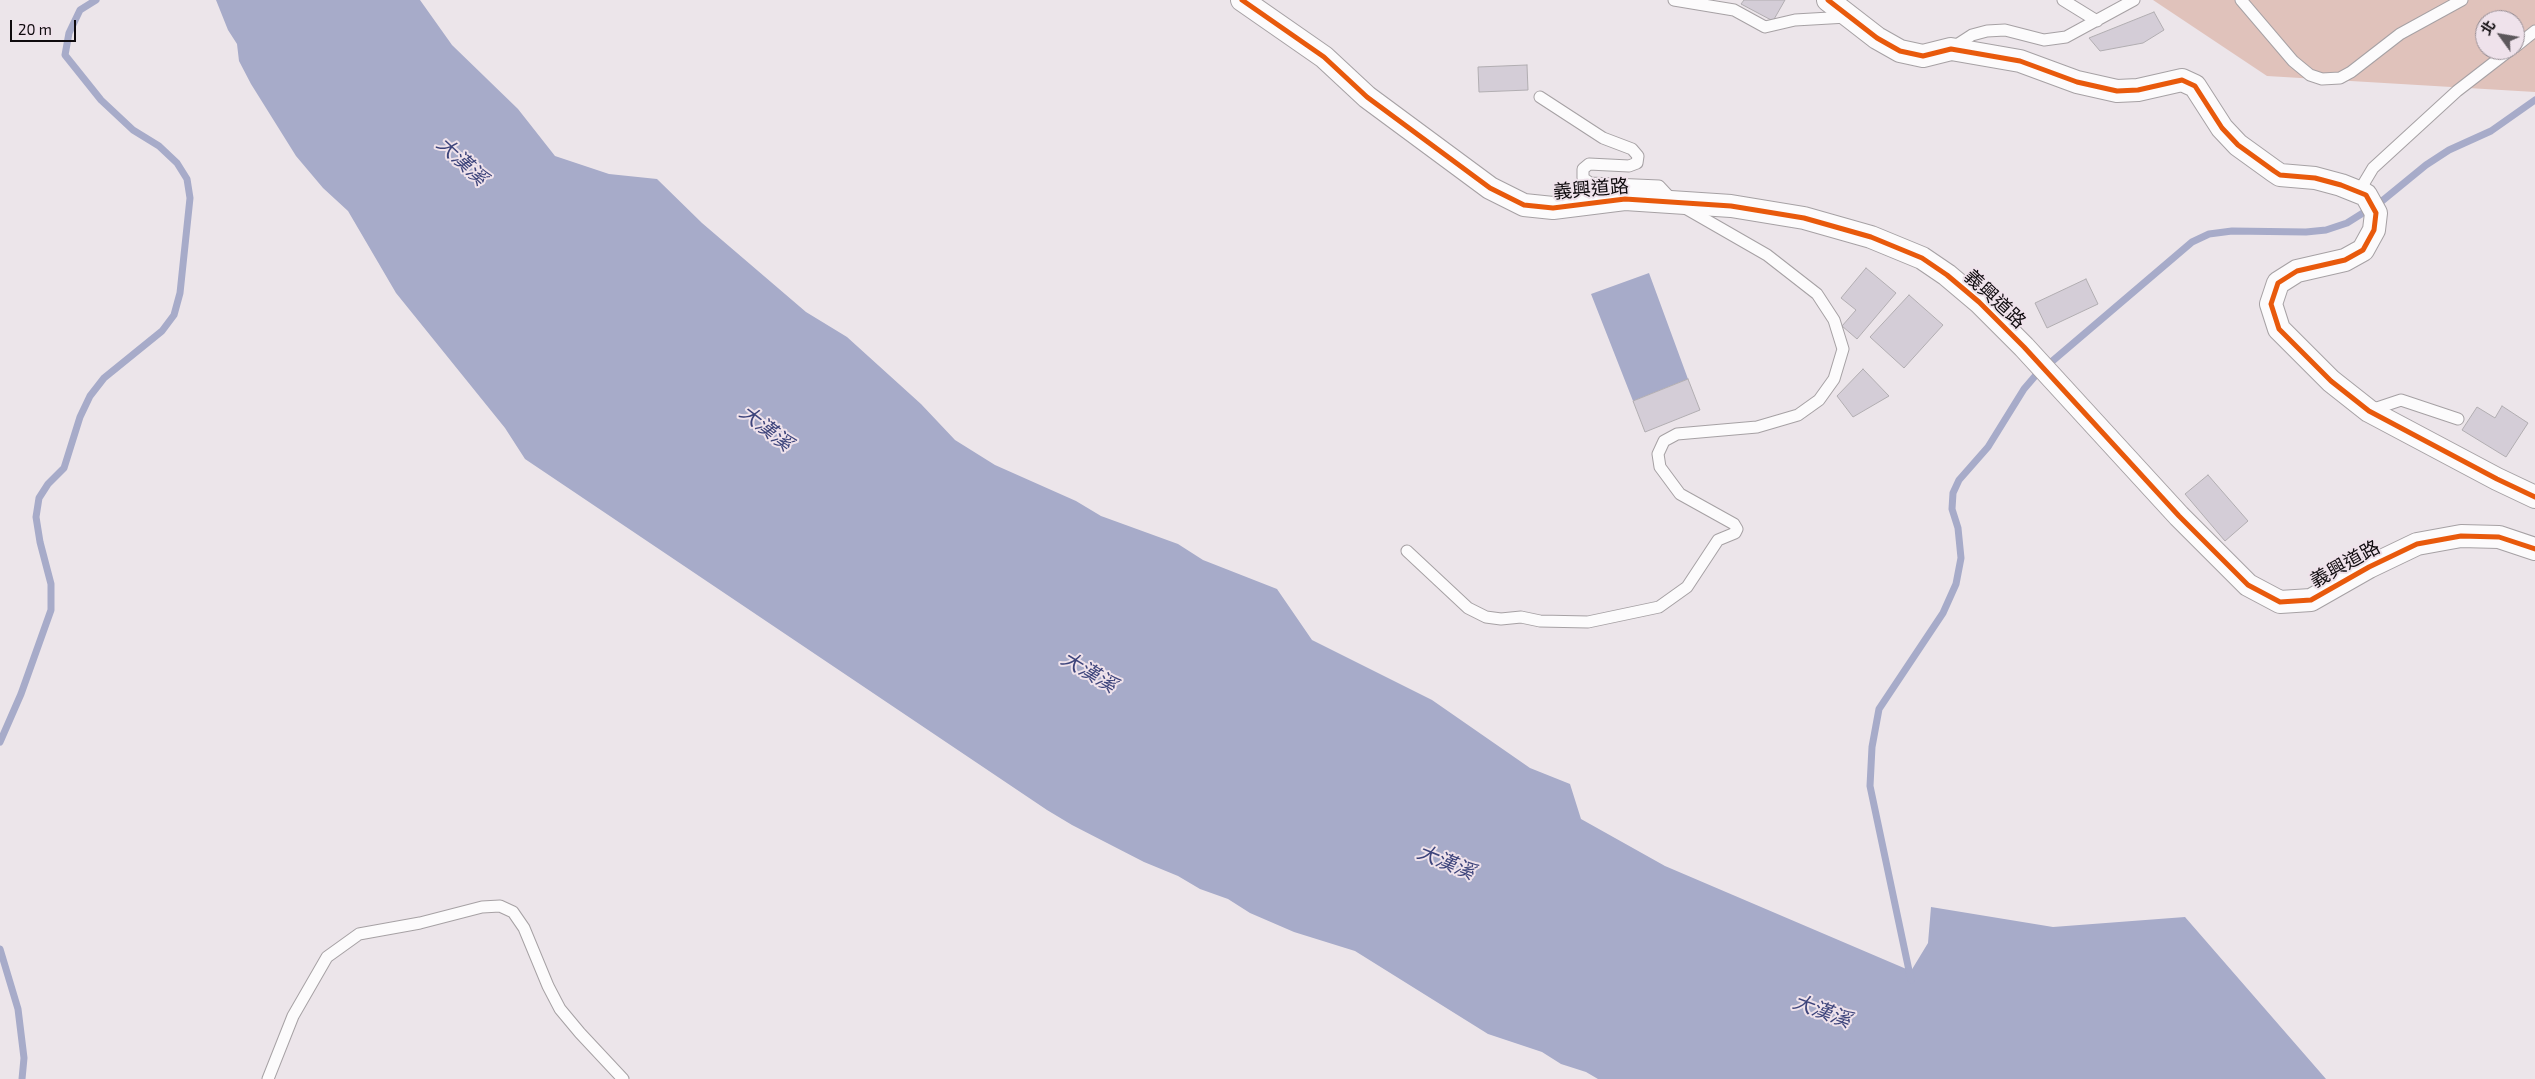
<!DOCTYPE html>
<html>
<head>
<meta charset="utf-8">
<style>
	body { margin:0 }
	#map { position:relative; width:2535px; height:1079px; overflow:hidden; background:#ece5ea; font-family:"Exo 2","Noto Sans TC",sans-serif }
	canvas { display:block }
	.north { position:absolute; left:2475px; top:10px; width:50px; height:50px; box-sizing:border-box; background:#efe2eb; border:1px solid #958c93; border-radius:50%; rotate:302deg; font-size:14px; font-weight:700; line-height:20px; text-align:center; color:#0f0b0e }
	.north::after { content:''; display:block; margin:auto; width:18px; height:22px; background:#5c575b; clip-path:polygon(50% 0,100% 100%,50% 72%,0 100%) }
	.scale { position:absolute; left:10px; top:20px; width:66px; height:22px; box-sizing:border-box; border:2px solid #0f0b0e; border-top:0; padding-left:6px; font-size:15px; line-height:18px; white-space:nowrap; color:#0f0b0e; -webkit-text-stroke:4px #efe2eb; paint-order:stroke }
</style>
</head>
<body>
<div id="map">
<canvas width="2535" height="1079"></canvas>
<div class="north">北</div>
<div class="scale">20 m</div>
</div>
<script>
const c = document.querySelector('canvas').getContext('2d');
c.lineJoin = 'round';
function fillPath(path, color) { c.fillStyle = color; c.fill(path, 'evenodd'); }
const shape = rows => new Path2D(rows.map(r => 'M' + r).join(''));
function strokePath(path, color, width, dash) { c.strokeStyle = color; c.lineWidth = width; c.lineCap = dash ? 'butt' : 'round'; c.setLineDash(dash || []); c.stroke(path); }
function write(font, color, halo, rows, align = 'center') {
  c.font = font + ' "Exo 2","Noto Sans TC",sans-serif'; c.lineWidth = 4; c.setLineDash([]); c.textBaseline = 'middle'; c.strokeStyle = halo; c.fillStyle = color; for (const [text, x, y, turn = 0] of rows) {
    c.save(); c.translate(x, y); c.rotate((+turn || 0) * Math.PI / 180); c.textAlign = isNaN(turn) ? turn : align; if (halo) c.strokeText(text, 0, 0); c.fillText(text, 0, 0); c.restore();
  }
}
const forest = shape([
	[2153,0,2535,0,2535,92,2267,76],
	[2485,20,2515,20,2515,50,2485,50]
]);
const water = shape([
	[216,0,420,0,452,45,518,109,555,156,609,174,657,179,702,223,806,312,847,337,921,404,955,440,995,465,1076,501,1101,516,1178,544,1203,560,1277,589,1312,640,1432,700,1530,768,1570,784,1581,819,1665,866,1911,971,1928,943,1931,907,2053,927,2185,917,2326,1079,1598,1079,1586,1072,1561,1064,1542,1052,1488,1034,1355,951,1294,932,1250,913,1228,899,1200,889,1178,876,1144,862,1072,825,1047,810,525,459,505,428,396,293,348,211,323,188,296,156,251,84,239,61,237,44,228,30],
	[1649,273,1688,379,1633,401,1591,294]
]);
const stream = shape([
	[0,742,21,694,51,610,51,584,40,542,36,517,39,498,48,484,64,468,80,417,90,396,104,378,162,331,174,315,180,293,190,198,187,179,177,163,159,146,133,130,101,100,65,55,69,33,80,10,96,0],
	[0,949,18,1009,24,1058,22,1079],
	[1911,980,1870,786,1872,747,1879,709,1943,613,1956,584,1961,558,1958,528,1952,509,1953,493,1959,480,1988,447,2024,389,2036,375,2192,242,2209,234,2232,231,2306,232,2326,230,2347,223,2382,201,2426,165,2449,150,2491,131,2535,100]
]);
const building = shape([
	[1744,0,1785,0,1773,21,1741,4,1744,0],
	[2154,12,2164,30,2143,43,2100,51,2089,38,2154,12],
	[1527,65,1528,90,1479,92,1478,67,1527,65],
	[1866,268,1896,293,1857,339,1842,326,1856,310,1841,298,1866,268],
	[2086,279,2098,304,2047,328,2035,303,2086,279],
	[1909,295,1943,325,1904,368,1870,337,1909,295],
	[1863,369,1889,396,1853,417,1837,396,1863,369],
	[1688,379,1700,410,1645,432,1633,401,1688,379],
	[2502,406,2528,423,2506,457,2462,430,2477,407,2495,418,2502,406],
	[2208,475,2248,521,2225,541,2185,494,2208,475]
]);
const service = shape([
	[1674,0,1734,10,1765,27,1795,20,1847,17],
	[2063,0,2097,21],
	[2241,0,2293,61,2310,75,2322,79,2340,78,2351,72,2400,34,2462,0],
	[2515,47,2535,31],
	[1952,48,1972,35,1987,31,2005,30,2044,40,2066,37,2134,0],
	[2366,195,2364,183,2373,168,2457,91,2510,50],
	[2371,410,2401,400,2458,419],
	[1407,551,1468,608,1486,617,1501,619,1521,617,1540,621,1588,622,1659,607,1687,587,1718,540,1735,533,1737,529,1734,524,1680,494,1660,467,1658,454,1664,441,1677,434,1757,427,1798,415,1819,400,1834,379,1843,349,1834,320,1817,294,1767,255,1673,201,1659,186,1590,183,1583,178,1583,169,1589,164,1629,166,1637,163,1638,156,1632,149,1603,138,1540,97],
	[268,1079,293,1016,327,957,359,934,420,923,482,907,500,906,513,912,524,928,548,986,560,1009,580,1033,623,1079]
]);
const minor = shape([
	[1242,0,1324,57,1367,97,1490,188,1524,205,1553,208,1625,199,1731,206,1804,218,1871,237,1922,258,1947,275,1979,302,2024,347,2179,516,2248,585,2280,602,2311,600,2369,567,2417,544,2461,536,2499,537,2535,549],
	[1828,0,1877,38,1900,51,1923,56,1951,49,2020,61,2077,82,2117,91,2138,90,2182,80,2195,86,2222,128,2238,145,2274,171,2280,175,2315,178,2341,185,2366,195,2376,213,2374,230,2363,250,2345,260,2297,271,2278,283,2271,304,2279,329,2331,381,2369,411,2497,479,2535,497]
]);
const cycleway = shape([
	[1242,0,1324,57,1367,97,1490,188,1524,205,1553,208,1625,199,1731,206,1804,218,1871,237,1922,258,1947,275,1979,302,2024,347,2179,516,2248,585,2280,602,2311,600,2369,567,2417,544,2461,536,2499,537,2535,549],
	[1828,0,1877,38,1900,51,1923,56,1951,49,2020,61,2077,82,2117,91,2138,90,2182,80,2195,86,2222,128,2238,145,2274,171,2280,175,2315,178,2341,185,2366,195,2376,213,2374,230,2363,250,2345,260,2297,271,2278,283,2271,304,2279,329,2331,381,2369,411,2497,479,2535,497]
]);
const streetNames = [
	["義興道路",1591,189,-5],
	["義興道路",1995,299,43],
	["義興道路",2345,564,-29]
];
const waterNames = [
	["大漢溪",462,161,43],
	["大漢溪",766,428,38],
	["大漢溪",1089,672,31],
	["大漢溪",1446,862,22],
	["大漢溪",1822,1011,20]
];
fillPath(forest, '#e0c2bb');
fillPath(water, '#a7abc9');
strokePath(stream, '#a7abc9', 7);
fillPath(building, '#d4cdd7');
strokePath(building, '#b1adb1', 1);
strokePath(service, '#a6a1a4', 13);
strokePath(minor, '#a6a1a4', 24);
strokePath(service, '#fcfbfc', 11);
strokePath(minor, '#fcfbfc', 22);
strokePath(cycleway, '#e8590c', 5);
write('19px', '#0f0b0e', '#efe2eb', streetNames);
write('italic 20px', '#3d447b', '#efe2eb', waterNames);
</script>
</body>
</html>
